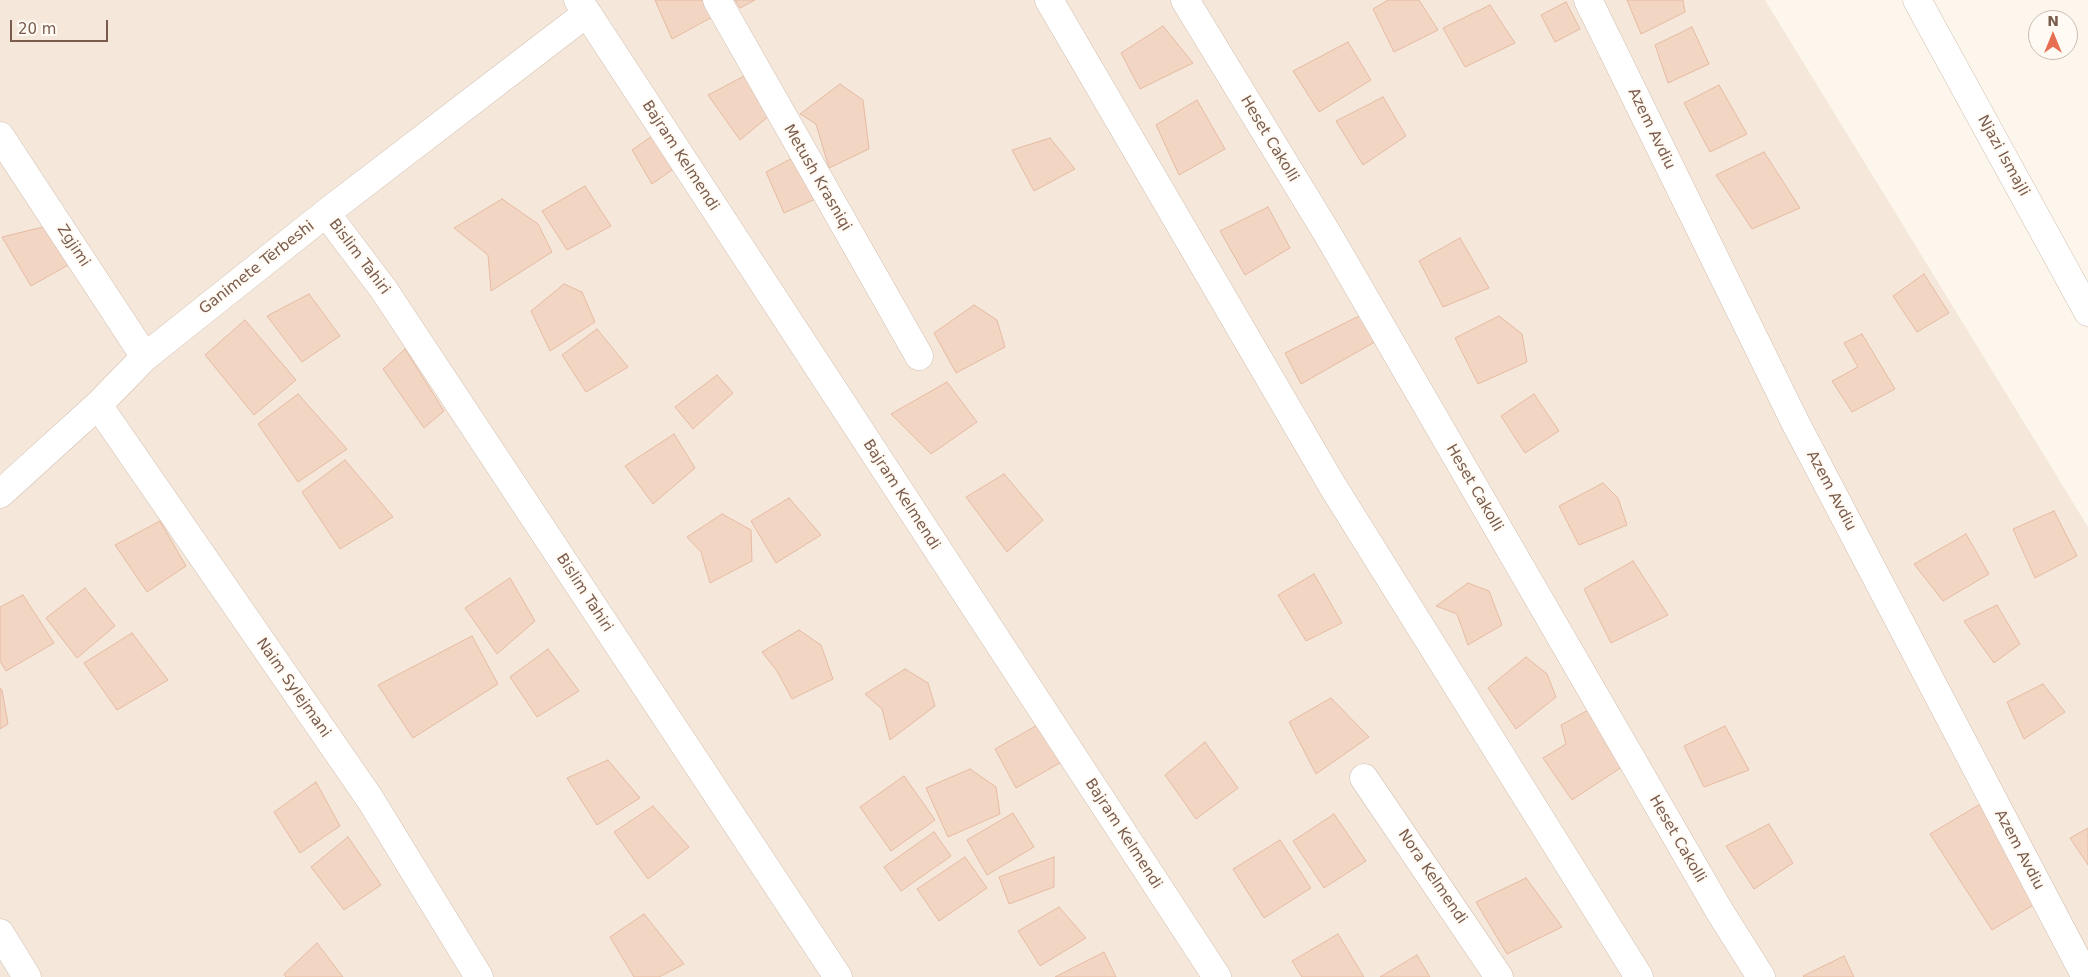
<!DOCTYPE html>
<html>
<head>
<meta charset="utf-8">
<style>
	body { margin:0 }
	#map { position:relative; width:2088px; height:977px; overflow:hidden; background:#fdf6ec; font-family:"DejaVu Sans",sans-serif }
	canvas { display:block }
	.north { position:absolute; left:2028px; top:10px; width:50px; height:50px; box-sizing:border-box; background:#fffaf3; border:1px solid #cabbb1; border-radius:50%; rotate:0deg; font-size:14px; font-weight:700; line-height:20px; text-align:center; color:#7a5c4d }
	.north::after { content:''; display:block; margin:auto; width:18px; height:22px; background:#e76f51; clip-path:polygon(50% 0,100% 100%,50% 72%,0 100%) }
	.scale { position:absolute; left:10px; top:20px; width:98px; height:22px; box-sizing:border-box; border:2px solid #7a5c4d; border-top:0; padding-left:6px; font-size:15px; line-height:18px; white-space:nowrap; color:#7a5c4d; -webkit-text-stroke:4px #fffaf3; paint-order:stroke }
</style>
</head>
<body>
<div id="map">
<canvas width="2088" height="977"></canvas>
<div class="north">N</div>
<div class="scale">20 m</div>
</div>
<script>
const c = document.querySelector('canvas').getContext('2d');
c.lineJoin = 'round';
function fillPath(path, color) { c.fillStyle = color; c.fill(path, 'evenodd'); }
const shape = rows => new Path2D(rows.map(r => 'M' + r).join(''));
function strokePath(path, color, width, dash) { c.strokeStyle = color; c.lineWidth = width; c.lineCap = dash ? 'butt' : 'round'; c.setLineDash(dash || []); c.stroke(path); }
function write(font, color, halo, rows, align = 'center') {
  c.font = font + ' "DejaVu Sans",sans-serif'; c.lineWidth = 4; c.setLineDash([]); c.textBaseline = 'middle'; c.strokeStyle = halo; c.fillStyle = color; for (const [text, x, y, turn = 0] of rows) {
    c.save(); c.translate(x, y); c.rotate((+turn || 0) * Math.PI / 180); c.textAlign = isNaN(turn) ? turn : align; if (halo) c.strokeText(text, 0, 0); c.fillText(text, 0, 0); c.restore();
  }
}
const residential = shape([
	[0,0,1765,0,2088,527,2088,977,0,977]
]);
const building = shape([
	[655,0,706,0,716,15,672,39,655,0],
	[735,0,755,0,740,8,735,0],
	[1388,0,1419,0,1438,30,1394,52,1373,9,1388,0],
	[1627,0,1683,0,1685,12,1641,34,1627,0],
	[1566,2,1580,29,1555,42,1541,15,1566,2],
	[1490,5,1515,43,1465,67,1443,28,1490,5],
	[1163,26,1193,63,1140,89,1121,53,1163,26],
	[1692,27,1709,64,1668,83,1655,45,1692,27],
	[1348,42,1371,80,1319,112,1293,71,1348,42],
	[750,73,775,111,740,140,708,95,750,73],
	[840,84,863,100,869,149,829,168,816,124,800,114,840,84],
	[1719,85,1747,134,1710,152,1684,103,1719,85],
	[1383,97,1406,136,1363,165,1336,121,1383,97],
	[1197,100,1225,149,1179,175,1156,125,1197,100],
	[652,136,679,165,652,184,632,150,652,136],
	[1050,138,1075,169,1034,191,1012,150,1050,138],
	[1764,152,1800,208,1752,229,1716,175,1764,152],
	[798,155,820,197,784,213,766,172,798,155],
	[585,186,611,226,567,250,542,211,585,186],
	[502,199,538,224,552,252,491,291,488,255,454,228,502,199],
	[1268,207,1290,248,1245,275,1220,231,1268,207],
	[47,226,70,264,31,286,2,237,47,226],
	[1460,238,1489,288,1443,307,1419,261,1460,238],
	[1924,274,1949,313,1917,332,1893,296,1924,274],
	[564,284,582,292,595,322,550,351,531,311,564,284],
	[309,294,340,336,302,362,267,316,309,294],
	[974,305,997,320,1005,347,956,373,934,333,974,305],
	[1363,314,1380,339,1301,384,1285,353,1363,314],
	[1499,316,1522,334,1527,362,1478,384,1455,338,1499,316],
	[245,320,296,380,254,415,205,355,245,320],
	[597,329,628,367,586,392,562,355,597,329],
	[1862,334,1895,389,1852,412,1832,381,1858,367,1844,343,1862,334],
	[405,349,444,411,424,428,383,369,405,349],
	[717,375,733,393,693,429,675,407,717,375],
	[947,382,977,422,931,454,891,414,947,382],
	[298,394,347,449,298,482,258,424,298,394],
	[1534,394,1559,431,1525,453,1501,416,1534,394],
	[674,434,695,468,653,504,625,466,674,434],
	[345,460,393,517,340,549,302,492,345,460],
	[1004,474,1043,520,1007,552,966,497,1004,474],
	[1603,483,1618,498,1627,525,1579,545,1559,506,1603,483],
	[789,498,821,535,776,563,751,521,789,498],
	[2054,511,2077,556,2035,578,2013,529,2054,511],
	[722,514,751,530,752,561,710,583,701,552,687,537,722,514],
	[160,521,186,566,147,592,115,545,160,521],
	[1966,534,1989,574,1943,601,1914,564,1966,534],
	[1633,561,1668,615,1611,643,1584,589,1633,561],
	[1314,574,1342,623,1306,641,1278,595,1314,574],
	[510,578,535,621,497,654,465,608,510,578],
	[1468,583,1489,591,1502,625,1468,645,1457,614,1436,606,1468,583],
	[85,588,115,626,77,658,46,618,85,588],
	[23,595,54,643,6,671,0,661,0,607,23,595],
	[1997,605,2020,644,1994,663,1964,621,1997,605],
	[799,630,821,645,833,679,792,699,777,671,762,652,799,630],
	[132,633,168,680,117,710,84,663,132,633],
	[472,636,498,684,413,738,378,685,472,636],
	[548,649,579,691,537,717,510,677,548,649],
	[1526,657,1547,674,1556,697,1516,729,1488,688,1526,657],
	[905,669,928,683,935,706,890,740,882,709,865,694,905,669],
	[2043,684,2065,712,2024,739,2007,702,2043,684],
	[0,688,2,690,8,724,0,729,0,688],
	[1331,698,1369,737,1316,774,1289,722,1331,698],
	[1592,708,1628,763,1572,800,1543,758,1566,744,1561,725,1592,708],
	[1043,722,1065,760,1016,788,995,749,1043,722],
	[1725,726,1749,770,1704,787,1684,746,1725,726],
	[1205,742,1238,788,1196,819,1165,775,1205,742],
	[608,760,640,798,597,825,567,778,608,760],
	[970,769,996,787,1000,814,948,837,926,788,970,769],
	[904,776,935,820,891,851,860,807,904,776],
	[316,782,340,826,300,853,274,812,316,782],
	[1982,803,2040,901,1992,930,1930,834,1982,803],
	[653,806,689,847,648,879,614,832,653,806],
	[1013,813,1034,847,987,875,967,840,1013,813],
	[1334,814,1366,861,1324,888,1293,841,1334,814],
	[1769,824,1793,863,1754,889,1726,846,1769,824],
	[2088,828,2088,865,2070,838,2088,828],
	[934,832,951,856,901,891,884,867,934,832],
	[348,837,381,885,344,910,311,867,348,837],
	[1280,840,1311,888,1264,918,1233,869,1280,840],
	[965,857,987,888,939,921,917,889,965,857],
	[1054,857,1054,887,1009,904,999,877,1054,857],
	[1526,878,1562,927,1507,954,1476,902,1526,878],
	[1059,907,1086,938,1040,966,1018,931,1059,907],
	[644,914,684,964,659,977,634,977,610,937,644,914],
	[1338,934,1364,977,1302,977,1292,961,1338,934],
	[317,943,343,977,286,977,284,974,317,943],
	[1104,952,1116,977,1055,977,1104,952],
	[1417,955,1430,977,1380,977,1417,955],
	[1844,956,1854,977,1804,977,1803,976,1844,956]
]);
const minor = shape([
	[717,0,919,356],
	[1049,0,1332,485,1639,977],
	[1185,0,1330,238,1720,912,1761,977],
	[1588,0,1795,422,2086,977],
	[1917,0,2088,312],
	[587,13,1217,977],
	[0,136,145,357],
	[326,213,384,290,838,977],
	[98,405,370,799,479,977],
	[0,494,98,405,145,357,326,213,587,13,578,0],
	[1364,778,1499,977],
	[0,933,27,977]
]);
const streetNames = [
	["Azem Avdiu",1651,129,64],
	["Heset Cakolli",1269,139,59],
	["Bajram Kelmendi",680,156,57],
	["Njazi Ismajli",2003,156,61],
	["Metush Krasniqi",817,178,60],
	["Zgjimi",73,246,57],
	["Bislim Tahiri",359,257,53],
	["Ganimete Tërbeshi",257,268,-38],
	["Heset Cakolli",1474,488,60],
	["Azem Avdiu",1831,491,62],
	["Bajram Kelmendi",901,495,57],
	["Bislim Tahiri",584,593,57],
	["Naim Sylejmani",293,688,55],
	["Bajram Kelmendi",1123,834,57],
	["Heset Cakolli",1677,839,60],
	["Azem Avdiu",2019,850,62],
	["Nora Kelmendi",1432,877,56]
];
fillPath(residential, '#f5e8da');
fillPath(building, '#f3d5c3');
strokePath(building, '#e6bba3', 1);
strokePath(minor, '#d1beb0', 29);
strokePath(minor, '#fff', 28);
write('15px', '#7a5c4d', '#fffaf3', streetNames);
</script>
</body>
</html>
